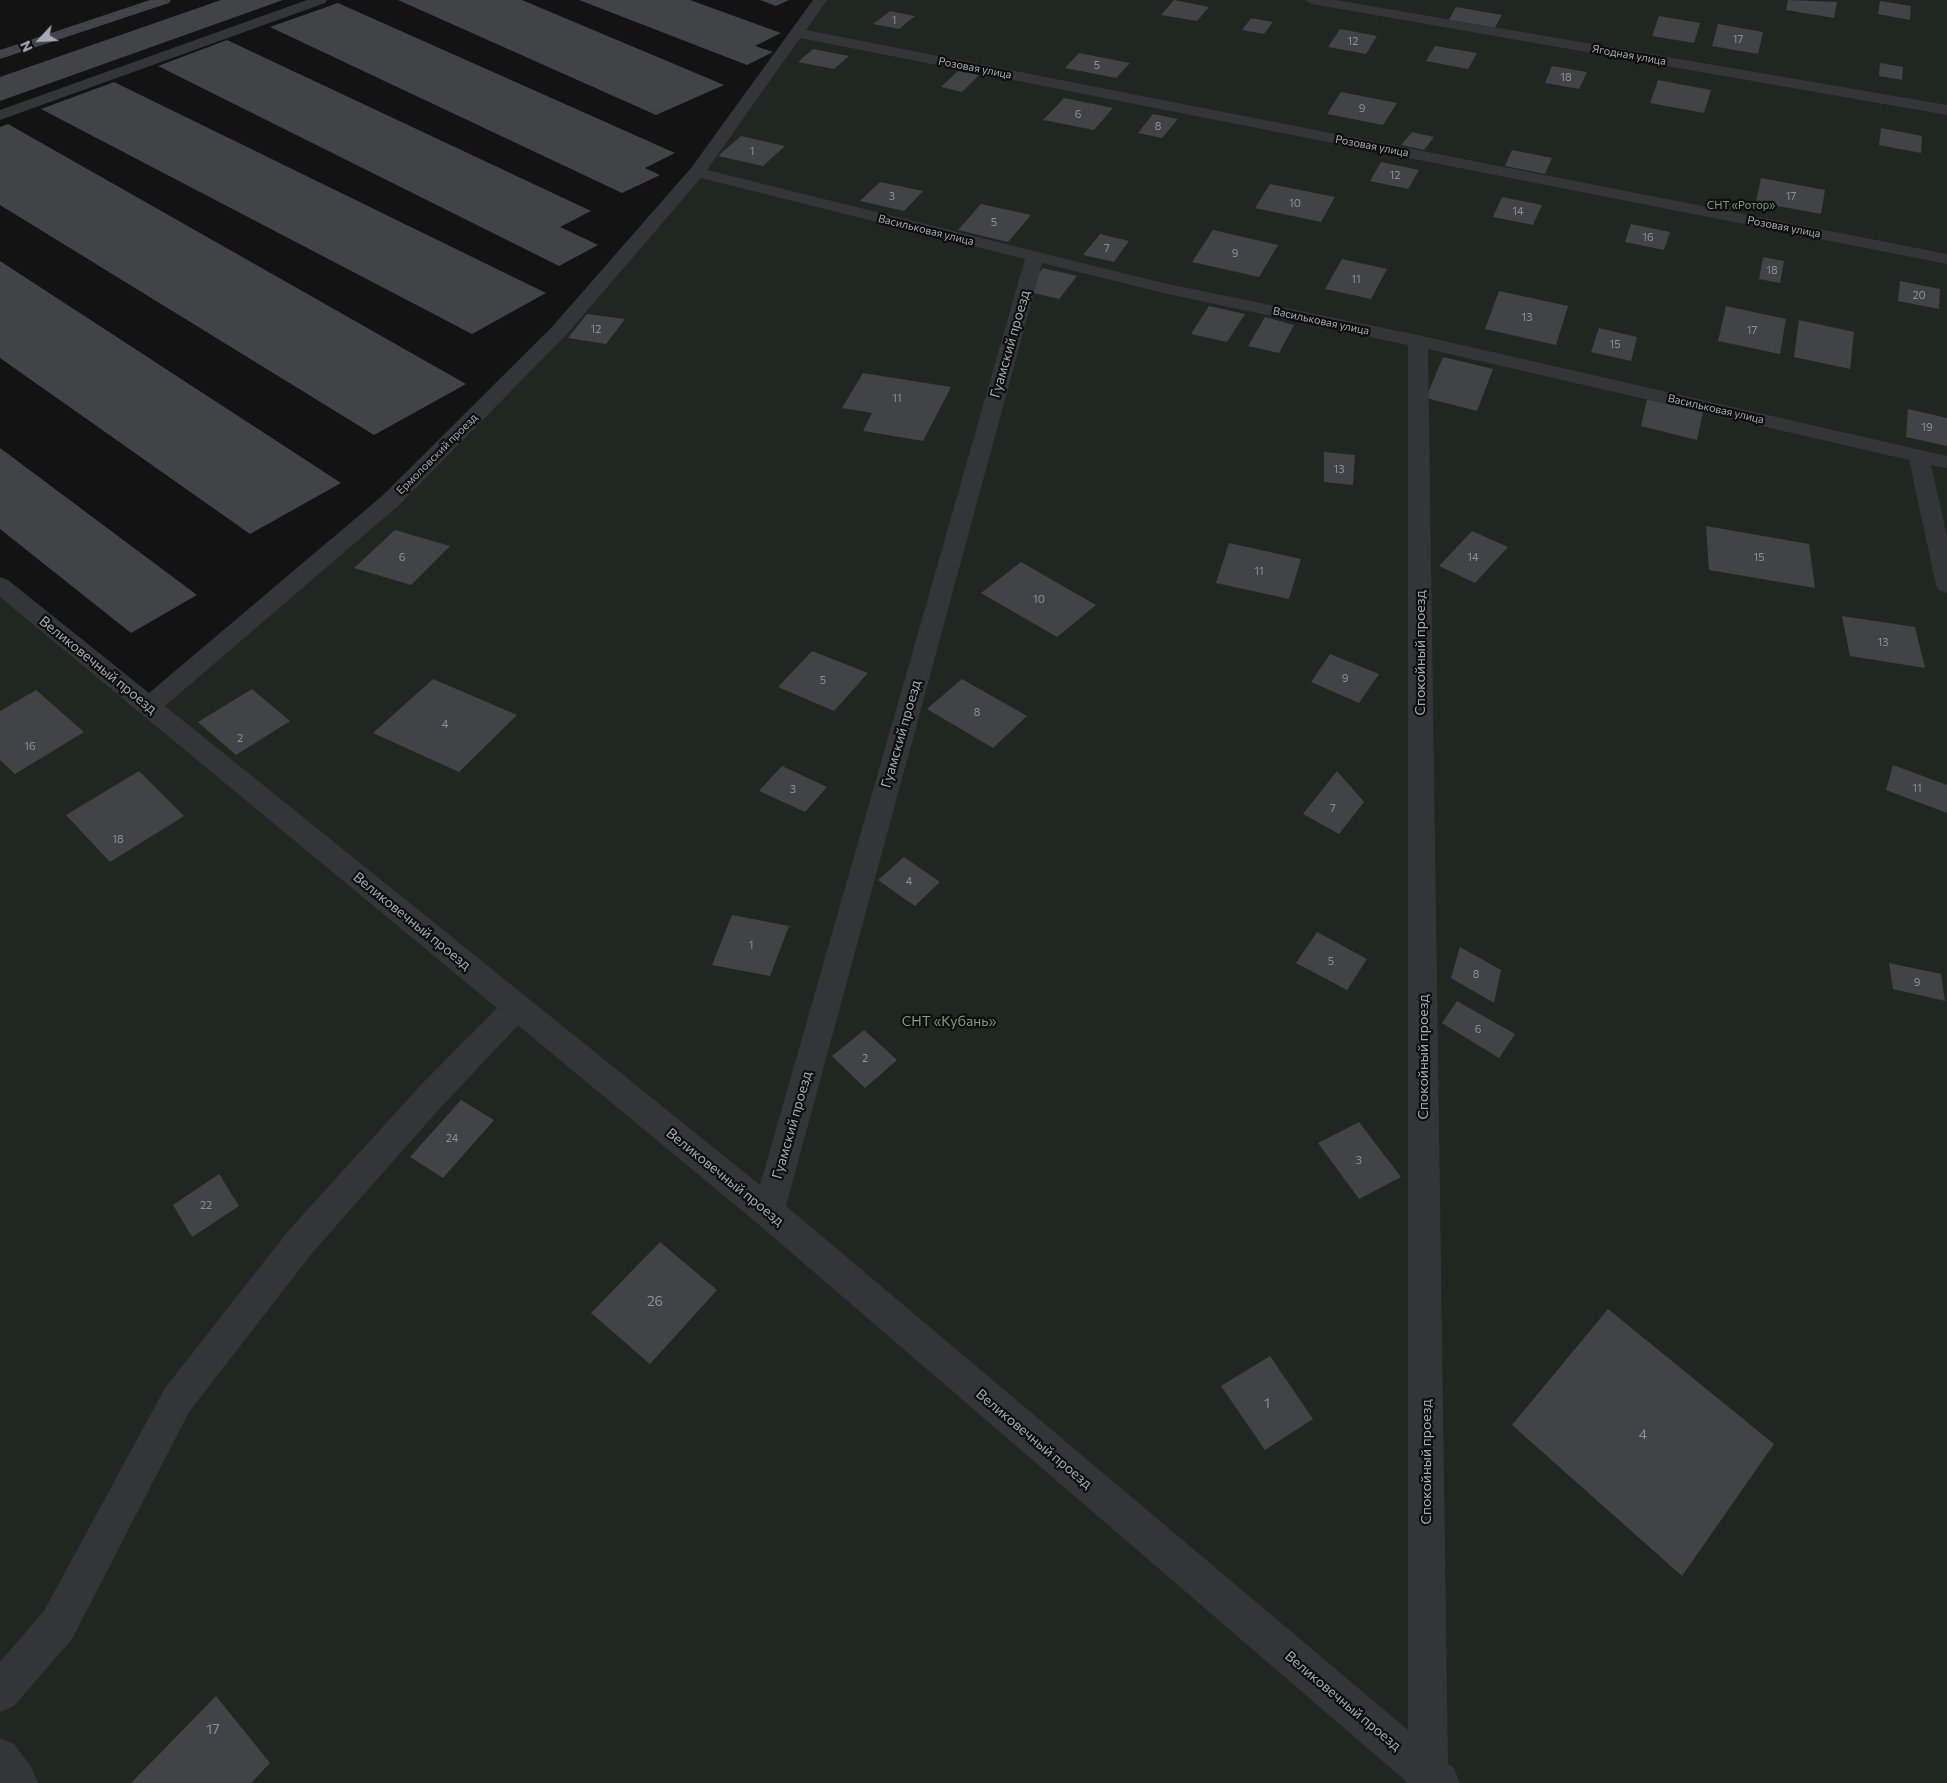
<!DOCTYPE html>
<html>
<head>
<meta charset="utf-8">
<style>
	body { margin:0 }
	#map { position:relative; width:1947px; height:1783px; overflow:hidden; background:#131314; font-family:Commissioner,sans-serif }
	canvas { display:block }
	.north { position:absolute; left:15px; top:15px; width:50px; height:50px; -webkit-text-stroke:4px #0e0e0f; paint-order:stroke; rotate:245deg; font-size:14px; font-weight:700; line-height:20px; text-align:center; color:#a5aab4 }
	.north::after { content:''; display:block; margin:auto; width:18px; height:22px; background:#a5aab4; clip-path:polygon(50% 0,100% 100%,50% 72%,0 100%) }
</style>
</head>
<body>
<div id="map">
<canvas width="1947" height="1783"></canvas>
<div class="north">N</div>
</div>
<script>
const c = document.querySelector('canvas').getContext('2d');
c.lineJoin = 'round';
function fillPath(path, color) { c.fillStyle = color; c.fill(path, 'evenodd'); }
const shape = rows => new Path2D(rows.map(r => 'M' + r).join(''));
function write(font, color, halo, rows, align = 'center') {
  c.font = font + ' Commissioner,sans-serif'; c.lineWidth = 4.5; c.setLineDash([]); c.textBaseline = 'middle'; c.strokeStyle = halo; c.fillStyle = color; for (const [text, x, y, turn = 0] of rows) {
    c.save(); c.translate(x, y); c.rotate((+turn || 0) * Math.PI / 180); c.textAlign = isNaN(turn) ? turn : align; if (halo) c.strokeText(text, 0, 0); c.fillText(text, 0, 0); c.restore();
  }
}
const green = shape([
	[820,0,1947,0,1947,1783,0,1783,0,585,148,706,390,501,697,172]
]);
const building = shape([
	[221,0,283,0,0,101,0,77],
	[398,0,522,0,724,85,656,115],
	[579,0,690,0,781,33,755,46,773,52,747,65],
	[760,0,789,0,776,6],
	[1174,0,1209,7,1197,21,1161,15],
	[1788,0,1837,2,1834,18,1786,10],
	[1880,1,1911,6,1910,20,1878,14],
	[338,3,675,153,645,168,660,175,622,193,270,27],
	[1456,7,1502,15,1494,29,1448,21],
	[890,11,915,16,899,29,873,24],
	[1659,16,1700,23,1694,43,1652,36],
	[1251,18,1273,22,1264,34,1242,30],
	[1718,24,1763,32,1758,54,1712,46],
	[1340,29,1377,36,1366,54,1328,47],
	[227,40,591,211,560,227,598,245,559,266,158,66],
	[1435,46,1477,53,1468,69,1426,61],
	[813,49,849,56,834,69,798,62],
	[1079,53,1130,63,1116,78,1065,68],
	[1880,63,1903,67,1902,80,1879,76],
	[1552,66,1587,72,1579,89,1545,83],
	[958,71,979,75,962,92,941,87],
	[1658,80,1711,90,1704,113,1650,103],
	[114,82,546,293,472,334,41,109],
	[1341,92,1397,103,1383,125,1327,114],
	[1064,98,1113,108,1094,130,1043,120],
	[1153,114,1178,119,1162,138,1138,133],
	[8,124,466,384,374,435,0,205,0,127],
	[1881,128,1922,136,1921,153,1879,145],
	[1412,132,1434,137,1424,150,1401,145],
	[741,136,785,146,763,166,718,156],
	[1512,150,1552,158,1545,174,1505,166],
	[1381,162,1419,170,1408,189,1370,181],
	[1761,178,1825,190,1821,214,1756,202],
	[880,182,923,191,904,211,860,201],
	[1270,184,1335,197,1321,222,1255,208],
	[1502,197,1542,205,1533,225,1493,217],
	[981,204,1031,215,1008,242,958,230],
	[1631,224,1670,232,1664,250,1625,242],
	[1213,230,1278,245,1259,277,1192,262],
	[1100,234,1129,241,1114,262,1083,255],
	[1763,257,1784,261,1780,283,1759,279],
	[1342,259,1387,269,1371,299,1325,289],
	[0,261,341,483,250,534,0,358],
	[1043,268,1077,276,1059,299,1025,291],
	[1900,281,1940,289,1939,309,1898,301],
	[1499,291,1568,306,1556,345,1485,329],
	[1209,306,1245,314,1227,342,1191,334],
	[1726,306,1786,319,1780,354,1718,341],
	[587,314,625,319,606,344,568,338],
	[1265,317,1294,325,1279,353,1248,346],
	[1799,320,1854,332,1850,369,1794,357],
	[1599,328,1637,337,1631,361,1591,352],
	[1443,357,1493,369,1477,411,1426,398],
	[863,373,951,387,923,441,863,431,872,413,842,408],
	[1647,399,1703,412,1697,440,1641,426],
	[1908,409,1947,418,1947,446,1906,437],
	[0,448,197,595,131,633,0,529],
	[1324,452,1355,455,1353,485,1324,482],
	[1706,526,1809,544,1815,588,1709,570],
	[395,530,450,546,411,585,354,568],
	[1472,531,1508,547,1475,583,1439,566],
	[1229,543,1301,559,1289,599,1216,583],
	[1021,562,1096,605,1057,637,981,593],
	[1842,616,1915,627,1925,668,1850,656],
	[812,651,868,673,834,711,778,687],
	[1330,654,1379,674,1359,703,1311,682],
	[433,679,517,715,459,772,373,733],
	[962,679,1027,716,993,748,927,709],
	[252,689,290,721,236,755,198,722],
	[36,690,84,732,15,774,0,760,0,711],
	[1893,765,1947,785,1947,813,1886,790],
	[782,766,827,787,805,812,759,791],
	[139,771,184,816,110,862,66,815],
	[1337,771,1364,802,1339,834,1303,814],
	[904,857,940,882,915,906,878,880],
	[732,915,789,926,770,976,712,965],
	[1317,932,1367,959,1347,990,1296,963],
	[1460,947,1501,970,1494,1003,1451,978],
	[1889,963,1941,974,1945,1001,1893,989],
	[1457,1001,1515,1034,1499,1058,1442,1023],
	[864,1030,897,1060,865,1088,832,1056],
	[461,1100,494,1120,443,1178,410,1157],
	[1359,1122,1401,1177,1359,1199,1318,1143],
	[219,1174,239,1206,192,1237,173,1205],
	[660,1242,717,1290,650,1364,591,1313],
	[1608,1309,1774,1444,1682,1576,1512,1425],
	[1270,1356,1313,1419,1265,1450,1221,1386],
	[216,1696,270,1763,251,1783,131,1783]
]);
const lane = shape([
	[307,0,327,0,325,3,0,120,0,110,307,0],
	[517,995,527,998,532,1007,527,1016,441,1107,313,1252,189,1412,72,1639,14,1706,0,1712,0,1662,44,1611,165,1388,289,1230,419,1087,507,998,517,995]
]);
const street = shape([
	[813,0,827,0,806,30,1947,254,1947,264,800,38,707,170,1163,283,1418,335,1947,456,1947,468,1931,465,1947,536,1947,593,1939,590,1936,585,1909,460,1428,349,1448,1764,1454,1768,1460,1783,1408,1783,757,1223,0,597,0,577,8,580,149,693,382,496,552,327,691,168,813,0],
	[701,178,1025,259,760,1185,165,706,398,506,566,335,701,178],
	[1042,263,1163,293,1408,345,1408,1730,786,1206,1042,263],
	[1305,0,1336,0,1947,105,1947,115,1312,4,1305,0],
	[0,1738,14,1744,32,1768,38,1783,0,1783,0,1738]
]);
const secondary = shape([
	[150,0,171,0,169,3,0,59,0,50,150,0]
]);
const numberNames = [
	["1",894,20],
	["17",1738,39],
	["12",1353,41],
	["5",1097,65],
	["18",1566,77],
	["9",1362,108],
	["6",1078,114],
	["8",1158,126],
	["1",752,151],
	["12",1395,175],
	["3",892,196],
	["17",1791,196],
	["10",1295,203],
	["14",1518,211],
	["5",994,222],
	["16",1648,237],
	["7",1107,248],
	["9",1235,253],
	["18",1772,270],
	["11",1356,279],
	["20",1919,295],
	["13",1527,317],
	["12",596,329],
	["17",1752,330],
	["15",1615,344],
	["11",897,398],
	["19",1927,427],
	["13",1339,469],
	["6",402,557],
	["14",1473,557],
	["15",1759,557],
	["11",1259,571],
	["10",1039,599],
	["13",1883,642],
	["9",1345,678],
	["5",823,680],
	["8",977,712],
	["4",445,724],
	["2",240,738],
	["16",30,746],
	["11",1917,788],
	["3",793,789],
	["7",1333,808],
	["18",118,839],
	["4",909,881],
	["1",751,945],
	["5",1331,961],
	["8",1476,974],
	["9",1917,982],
	["6",1478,1029],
	["2",865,1058],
	["24",452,1138],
	["3",1359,1160],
	["22",206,1205]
];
const farStreetnames = [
	["Ягодная улица",1629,55,10],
	["Розовая улица",975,68,11],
	["Розовая улица",1372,146,11],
	["Розовая улица",1784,227,11],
	["Васильковая улица",926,230,14],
	["Васильковая улица",1321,321,12],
	["Васильковая улица",1716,409,13],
	["Ермоловский проезд",437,454,-45]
];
const farParknames = [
	["СНТ «Ротор»",1741,205]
];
const streetNames = [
	["Гуамский проезд",1010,344,-74],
	["Спокойный проезд",1420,653,-90],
	["Великовечный проезд",98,665,39],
	["Гуамский проезд",901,734,-74],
	["Великовечный проезд",412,921,39],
	["Спокойный проезд",1423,1057,-90],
	["Гуамский проезд",792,1125,-74],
	["Великовечный проезд",725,1177,39],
	["Великовечный проезд",1034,1439,40],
	["Спокойный проезд",1426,1462,-90],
	["Великовечный проезд",1343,1701,40]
];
const parkNames = [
	["СНТ «Кубань»",949,1021]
];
const nearNumbernames = [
	["26",655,1301],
	["1",1267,1403],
	["4",1643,1434],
	["17",213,1729]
];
fillPath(green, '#1f2720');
fillPath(building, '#424347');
fillPath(lane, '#343539');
fillPath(street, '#343539');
fillPath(secondary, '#424449');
write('11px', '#8c9099', null, numberNames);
write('11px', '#a5aab4', '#0e0e0f', farStreetnames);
write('11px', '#7d9e7f', '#0e0e0f', farParknames);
write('14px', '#a5aab4', '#0e0e0f', streetNames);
write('14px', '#7d9e7f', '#0e0e0f', parkNames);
write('14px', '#8c9099', null, nearNumbernames);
</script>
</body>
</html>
